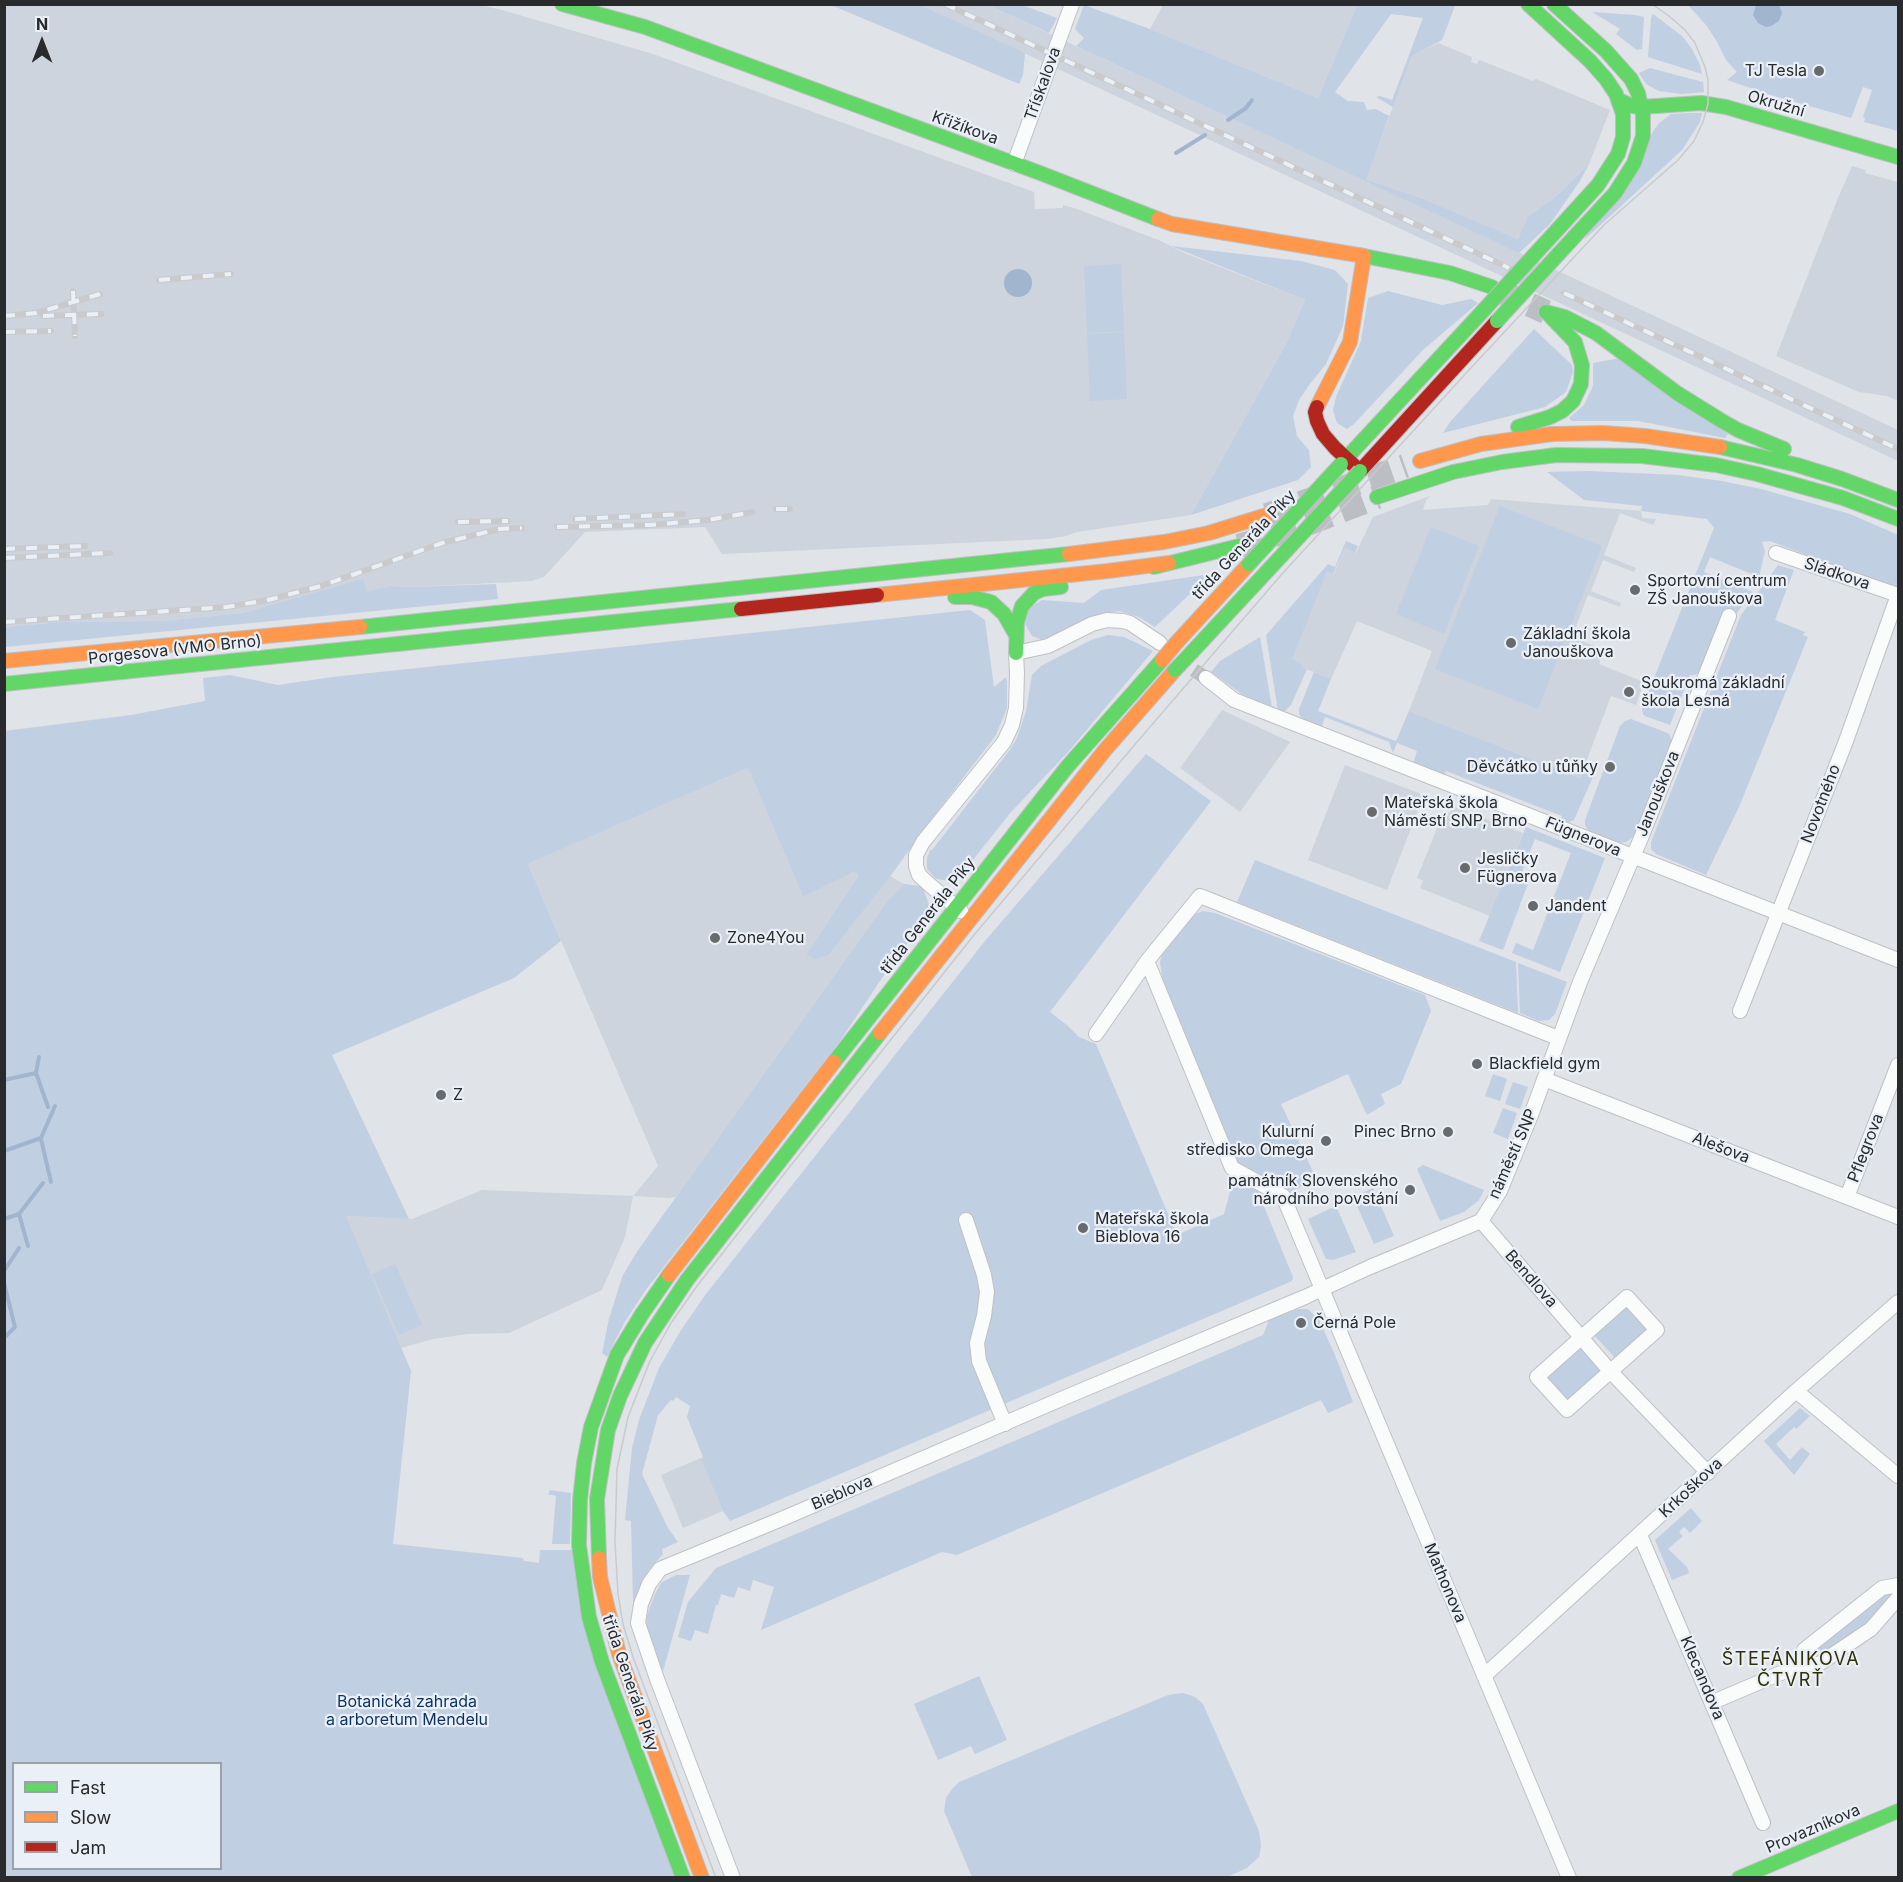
<!DOCTYPE html>
<html>
<head>
<meta charset="utf-8">
<style>
	body { margin:0 }
	#map { position:relative; width:1903px; height:1882px; overflow:hidden; background:#e0e3e7; font-family:Inter,sans-serif }
	canvas { display:block }
	.frame { position:absolute; inset:0; border:6px solid #282a2c; pointer-events:none }
	.legend { position:absolute; left:12px; top:1762px; width:210px; height:108px; box-sizing:border-box; background:#eaf0f7; border:2px solid #9ca1a6; margin:0; padding:8px 10px; list-style:none; font-size:18px; color:#282a2c }
	.legend li { display:flex; align-items:center; gap:12px; height:30px }
	.legend b { width:30px; border:2px solid #9ca1a6 }
	.north { position:absolute; left:12px; top:12px; width:60px; height:60px; -webkit-text-stroke:4px #eaf0f7; paint-order:stroke; rotate:0deg; font-size:16px; font-weight:700; line-height:24px; text-align:center; color:#282a2c }
	.north::after { content:''; display:block; margin:auto; width:21px; height:27px; background:#282a2c; clip-path:polygon(50% 0,100% 100%,50% 72%,0 100%) }
</style>
</head>
<body>
<div id="map">
<canvas width="1903" height="1882"></canvas>
<div class="frame"></div>
<ul class="legend">
<li><b style="height:8px;background:#63d668"></b>Fast</li>
<li><b style="height:8px;background:#ff974d"></b>Slow</li>
<li><b style="height:8px;background:#b3261e"></b>Jam</li>
</ul>
<div class="north">N</div>
</div>
<script>
const c = document.querySelector('canvas').getContext('2d');
c.lineJoin = 'round';
function fillPath(path, color) { c.fillStyle = color; c.fill(path, 'evenodd'); }
const shape = rows => new Path2D(rows.map(r => 'M' + r).join(''));
function strokePath(path, color, width, dash) { c.strokeStyle = color; c.lineWidth = width; c.lineCap = dash ? 'butt' : 'round'; c.setLineDash(dash || []); c.stroke(path); }
function write(font, color, halo, rows, align = 'center') {
  c.font = font + ' Inter,sans-serif'; c.lineWidth = 4.5; c.setLineDash([]); c.textBaseline = 'middle'; c.strokeStyle = halo; c.fillStyle = color; for (const [text, x, y, turn = 0] of rows) {
    c.save(); c.translate(x, y); c.rotate((+turn || 0) * Math.PI / 180); c.textAlign = isNaN(turn) ? turn : align; if (halo) c.strokeText(text, 0, 0); c.fillText(text, 0, 0); c.restore();
  }
}
const built = shape([
	[476,4,502,10,653,54,1034,192,1035,209,1063,208,1063,205,1077,209,1161,241,1182,252,1305,300,1286,344,1191,515,1077,532,1066,536,1047,539,722,554,705,527,585,532,544,577,532,581,414,587,390,586,367,593,362,580,243,613,162,621,61,622,5,627,5,5],
	[921,5,988,5,1365,181,1412,56,1438,43,1472,57,1471,62,1477,64,1479,60,1482,61,1533,81,1536,79,1610,110,1589,164,1554,198,1527,217,1518,239,1424,199,1366,181,1898,430,1898,461],
	[1163,5,1357,5,1318,98,1150,29],
	[1852,166,1866,170,1865,173,1898,182,1898,401,1887,396,1859,392,1776,356,1838,198],
	[1430,496,1426,500,1423,510,1488,505,1491,499,1641,511,1642,518,1656,519,1653,525,1620,513,1604,555,1636,568,1634,572,1603,560,1591,591,1621,603,1620,607,1588,595,1572,637,1604,650,1599,664,1644,682,1636,705,1611,696,1580,778,1409,711,1432,651,1357,621,1331,679,1302,667,1291,659,1327,572,1334,574,1345,548,1356,553,1373,517],
	[1222,710,1290,742,1240,812,1180,768],
	[1345,765,1424,795,1387,890,1308,860],
	[748,768,803,897,854,872,859,875,806,955,829,955,890,876,904,884,888,900,676,1197,668,1198,633,1196,625,1237,602,1290,509,1333,468,1334,433,1339,401,1348,345,1216,412,1219,482,1190,633,1196,658,1166,528,864],
	[1452,806,1523,833,1490,916,1420,888,1423,881,1417,878,1444,811,1450,813],
	[701,1458,723,1511,683,1528,661,1475]
]);
const green = shape([
	[831,5,921,5,1025,53,1023,75,1019,84],
	[988,5,1022,5,1057,18,1049,33],
	[1084,5,1150,29,1318,98,1357,5,1452,5,1455,6,1442,40,1412,56,1393,107,1376,97,1380,96,1392,100,1423,18,1391,14,1335,92,1348,101,1364,102,1367,110,1376,109,1389,116,1366,180,1424,199,1518,239,1527,217,1554,198,1589,164,1580,181,1550,224,1519,253,1076,46,1084,38,1075,29],
	[1688,5,1898,5,1898,131,1864,122,1865,118,1863,117,1872,90,1863,87,1851,118,1771,95,1727,80,1737,72,1726,60,1716,40,1706,25],
	[1592,12,1635,15,1644,17,1642,49,1637,50,1634,48,1616,34,1620,29],
	[1653,14,1682,36,1692,49,1700,65,1702,74,1648,57,1651,18],
	[1650,68,1703,82,1704,92,1681,94,1659,91,1646,84,1639,73],
	[1690,113,1702,113,1700,122,1682,150,1584,240,1658,124,1671,114],
	[1171,246,1301,261,1335,270,1348,284,1343,326,1326,364,1310,384,1299,400,1293,416,1297,436,1309,450,1311,467,1298,480,1191,515,1286,344,1305,300],
	[1121,264,1124,331,1087,333,1084,266],
	[1388,291,1442,305,1471,299,1478,303,1423,350,1354,424,1347,429,1337,423,1333,410,1336,397,1361,341,1368,298],
	[1534,329,1572,365,1573,372,1566,392,1545,407,1443,433,1450,422],
	[1124,332,1127,399,1090,401,1087,334],
	[1621,358,1728,434,1725,438,1638,421,1572,421,1569,418,1584,405,1593,386,1593,363],
	[1588,471,1678,475,1722,481,1761,489,1850,514,1898,535,1898,590,1770,541,1762,542,1765,551,1759,577,1710,557,1704,572,1753,592,1736,614,1725,610,1701,672,1694,675,1690,675,1670,725,1645,716,1643,714,1642,708,1714,528,1707,519,1641,511,1642,506,1584,500,1547,472],
	[1500,506,1602,546,1538,709,1435,669],
	[1431,527,1479,546,1444,634,1396,614],
	[1346,541,1358,546,1355,553,1345,548,1333,574,1327,572,1292,659,1303,665,1302,667,1307,669,1291,705,1285,711,1279,712,1278,711,1266,635,1328,564,1335,567],
	[1778,565,1794,570,1775,620,1805,632,1803,635,1808,637,1739,807,1706,875,1656,854,1651,849,1651,842,1741,615],
	[1211,574,1155,627,1139,617,1119,611,1104,613,1085,619,1063,633,1045,641,1032,636,1025,624,1029,608,1042,600,1084,603,1101,590],
	[363,579,367,592,390,586,414,587,496,584,498,599,5,647,5,627,61,622,162,621,243,613],
	[970,610,985,620,994,687,1006,677,1007,682,1007,708,996,735,921,833,895,870,829,955,816,959,806,955,859,875,854,872,803,897,748,768,528,864,561,941,514,978,332,1055,409,1219,346,1216,411,1371,393,1544,523,1558,524,1561,539,1563,540,1550,573,1550,675,1877,5,1877,4,731,131,715,205,701,203,678,230,675,278,685,332,677],
	[14,1764,220,1764,220,1868,14,1868],
	[1108,635,1124,637,1153,651,1069,751,1011,812,961,875,950,881,936,879,927,869,927,858,930,850,932,850,1009,751,1017,738,1026,711,1032,675,1041,666,1091,640],
	[1260,637,1272,708,1242,694,1211,672,1220,661],
	[1314,672,1331,679,1318,711,1396,741,1409,711,1580,778,1584,768,1591,771,1593,775,1592,779,1574,820,1568,823,1560,821,1562,816,1446,771,1444,775,1413,764,1417,751,1397,743,1393,753,1389,742,1325,717,1321,728,1304,721,1299,714,1299,709],
	[1631,719,1665,732,1669,734,1673,742,1636,835,1626,842,1619,843,1591,833,1585,826,1585,820,1620,726,1625,721],
	[1146,754,1211,801,1050,1012,1068,1026,1079,1037,1096,1044,1177,1235,1224,1214,1238,1162,1163,982,1160,962,1164,947,1188,917,1203,911,1215,913,1425,995,1431,1011,1401,1084,1381,1094,1385,1104,1367,1115,1348,1074,1281,1104,1317,1180,1263,1204,1293,1277,1292,1281,730,1521,723,1511,701,1459,703,1457,687,1417,690,1406,676,1397,673,1401,671,1400,658,1415,642,1474,668,1528,678,1542,662,1549,663,1554,648,1571,635,1601,633,1601,631,1521,625,1520,632,1448,639,1420,659,1368,681,1330,706,1294,985,941],
	[1526,827,1605,858,1560,972,1512,953,1516,943,1533,950,1571,853,1535,839,1522,872,1526,874,1525,879,1529,881,1503,950,1479,941],
	[1255,860,1516,962,1518,1013,1237,902],
	[904,884,920,886,923,889,930,907,927,919,894,960,840,1041,645,1291,624,1323,607,1357,602,1353,609,1319,622,1277,636,1253,888,900],
	[1518,963,1567,982,1555,1014,1549,1020,1539,1021,1520,1013],
	[1493,1074,1507,1079,1500,1101,1485,1096],
	[1513,1082,1528,1087,1520,1109,1505,1104],
	[1503,1108,1517,1113,1508,1139,1493,1133],
	[1423,1165,1484,1190,1479,1200,1464,1212,1440,1221,1417,1169],
	[1373,1188,1394,1236,1374,1244,1353,1197],
	[1336,1206,1356,1252,1333,1260,1326,1259,1308,1219],
	[395,1264,422,1325,399,1335,372,1274],
	[1625,1303,1650,1330,1617,1360,1592,1333],
	[1298,1309,1308,1309,1319,1320,1335,1355,1353,1402,1328,1413,1321,1400,957,1555,942,1552,761,1630,774,1587,753,1580,750,1591,738,1587,734,1598,721,1594,718,1605,716,1605,708,1634,695,1630,691,1641,678,1637,688,1602,716,1568,1263,1335,1269,1320],
	[1578,1345,1603,1373,1567,1403,1546,1380,1547,1372],
	[1800,1408,1810,1416,1796,1429,1794,1427,1776,1444,1790,1460,1802,1447,1810,1454,1794,1475,1764,1441],
	[550,1490,571,1493,570,1544,552,1544,556,1496,548,1494],
	[1691,1508,1702,1521,1690,1533,1684,1527,1679,1532,1683,1536,1668,1549,1687,1567,1689,1573,1672,1580,1655,1540],
	[676,1575,690,1575,663,1671,646,1632,647,1616,654,1596,661,1583],
	[1884,1593,1890,1594,1892,1598,1874,1620,1838,1648,1812,1660,1809,1654,1812,1650],
	[979,1676,1007,1740,975,1754,971,1746,938,1760,914,1704],
	[1183,1693,1195,1697,1203,1704,1259,1831,1261,1846,1259,1857,1247,1868,1225,1878,972,1877,944,1811,946,1798,952,1789,959,1782,1168,1695]
]);
const water = shape([
	[1756,5,1779,5,1782,13,1779,21,1771,26,1766,27,1758,23,1753,15],
	'1004 283a14 14 0 1 1 28 0a14 14 0 1 1-28 0Z'
]);
const stream = shape([
	[1228,120,1246,108,1252,100],
	[1176,153,1205,135],
	[36,1073,48,1107],
	[4,1080,36,1073,39,1057],
	[41,1139,51,1182],
	[4,1151,41,1138,55,1106],
	[19,1214,28,1246],
	[4,1219,19,1214,43,1183],
	[4,1271,19,1248],
	[4,1283,15,1327,4,1338]
]);
const streetTunnel = shape([
	[1194,670,1206,678]
]);
const highwayTunnel = shape([
	[1497,290,1546,312],
	[1267,515,1405,466],
	[1239,546,1297,528,1377,497]
]);
const street = shape([
	[1014,164,1072,4],
	[1776,553,1898,595],
	[1206,678,1234,700,1898,960],
	[961,911,931,886,919,875,916,866,916,855,923,842,1004,742,1012,725,1016,708,1017,673,1016,653,1048,646,1092,624,1107,620,1123,621,1130,623,1160,643],
	[1147,961,1232,1168,1283,1196,1569,1878],
	[1740,1011,1846,741,1898,595],
	[1096,1034,1147,961,1200,896,1558,1038],
	[1544,1079,1898,1217],
	[1847,1197,1898,1065],
	[966,1220,984,1275,987,1292,984,1316,977,1343,979,1361,1005,1424],
	[1481,1221,1610,1371,1708,1473],
	[1627,1297,1657,1330,1567,1410,1537,1377,1627,1297],
	[1796,1391,1898,1476],
	[1640,1535,1763,1823],
	[1802,1664,1804,1650,1882,1588,1898,1585],
	[1484,1676,1796,1391,1898,1302],
	[1713,1702,1802,1664,1819,1664,1871,1629,1898,1598],
	[733,1878,657,1679,638,1623,641,1604,649,1584,660,1569,784,1518,1073,1394,1305,1297,1370,1267,1481,1221,1500,1191,1531,1115,1580,982,1641,838,1729,616]
]);
const fast = shape([
	[562,4,645,27,1040,173,1158,219],
	[1528,4,1590,61,1606,79,1616,94,1623,114,1623,137,1618,154,1598,185,1558,229],
	[1554,4,1606,51,1631,79,1638,93,1643,115,1643,136,1634,163,1615,193,1575,236],
	[1619,100,1632,106,1641,107,1701,103,1726,107,1898,157],
	[1364,256,1450,273,1492,287],
	[1546,312,1565,317,1596,333,1677,393,1722,421,1738,430,1784,449],
	[1518,427,1550,417,1562,411,1573,401,1581,384,1582,365,1575,342,1550,316],
	[1720,447,1797,465,1842,479,1898,500],
	[1341,464,1481,313],
	[1377,497,1453,472,1502,462,1556,455,1642,456,1716,465,1757,474,1843,498,1898,519],
	[1154,567,1239,546],
	[955,597,972,597,991,602,1004,614,1016,635],
	[360,627,1069,554],
	[1192,652,1285,552],
	[1016,653,1017,622,1022,606,1034,593,1043,589,1061,587],
	[4,684,741,609],
	[834,1062,1067,767,1162,660],
	[669,1275,642,1314,617,1355,591,1427,584,1463,580,1500,579,1545,589,1617,602,1662,683,1878],
	[599,1558,597,1499,608,1430,620,1396,645,1343,687,1280,880,1033],
	[1739,1878,1898,1811]
]);
const slow = shape([
	[1158,219,1172,224,1364,256,1350,342,1317,407],
	[1420,461,1481,444,1552,434,1603,433,1645,436,1720,447],
	[1069,554,1164,542,1209,533,1267,515],
	[877,595,1108,571,1169,563],
	[1178,641,1249,564],
	[4,661,360,627],
	[880,1033,1105,750,1175,670],
	[669,1275,834,1062],
	[599,1558,600,1577,619,1654,702,1878]
]);
const jam = shape([
	[1317,407,1315,412,1317,421,1323,434,1335,448,1360,471,1497,321],
	[741,609,877,595]
]);
const tram = shape([
	[716,1878,633,1657,623,1624,618,1594,615,1542,617,1469,628,1417,650,1361,671,1323,697,1286,788,1169,974,935,1137,742,1282,574,1469,370,1604,225,1678,160,1694,141,1703,122,1708,104,1708,80,1705,67,1695,43,1685,30,1669,16,1652,4]
]);
const rail = shape([
	[945,4,1509,268],
	[159,280,231,274],
	[73,291,75,336],
	[1564,293,1898,449],
	[4,316,36,313,100,294],
	[43,316,101,314],
	[4,332,51,331],
	[776,509,790,509],
	[575,519,683,514],
	[458,522,508,521],
	[557,527,650,525,708,520,753,512],
	[4,549,85,546],
	[4,558,110,553],
	[4,622,227,607,268,600,321,586,442,543,499,529,522,528]
]);
const fastBridge = shape([
	[1481,313,1558,229],
	[1497,321,1575,236],
	[1285,552,1360,471],
	[1249,564,1341,464],
	[1175,670,1192,652]
]);
const slowBridge = shape([
	[1162,660,1178,641]
]);
const markers = [
	[1819,71,6,"#686b6d"],
	[1635,590,6,"#686b6d"],
	[1511,643,6,"#686b6d"],
	[1629,692,6,"#686b6d"],
	[1610,767,6,"#686b6d"],
	[1372,812,6,"#686b6d"],
	[1465,868,6,"#686b6d"],
	[1533,906,6,"#686b6d"],
	[715,938,6,"#686b6d"],
	[1477,1064,6,"#686b6d"],
	[441,1095,6,"#686b6d"],
	[1448,1132,6,"#686b6d"],
	[1326,1141,6,"#686b6d"],
	[1410,1190,6,"#686b6d"],
	[1083,1228,6,"#686b6d"],
	[1301,1323,6,"#686b6d"]
];
const poiNames = [
	["TJ Tesla",1807,71,"right"],
	["Sportovní centrum",1647,581],
	["ZŠ Janouškova",1647,599],
	["Základní škola",1523,634],
	["Janouškova",1523,652],
	["Soukromá základní",1641,683],
	["škola Lesná",1641,701],
	["Děvčátko u tůňky",1598,767,"right"],
	["Mateřská škola",1384,803],
	["Náměstí SNP, Brno",1384,821],
	["Jesličky",1477,859],
	["Fügnerova",1477,877],
	["Jandent",1545,906],
	["Zone4You",727,938],
	["Blackfield gym",1489,1064],
	["Z",453,1095],
	["Kulurní",1314,1132,"right"],
	["středisko Omega",1314,1150,"right"],
	["Pinec Brno",1436,1132,"right"],
	["památník Slovenského",1398,1181,"right"],
	["národního povstání",1398,1199,"right"],
	["Mateřská škola",1095,1219],
	["Bieblova 16",1095,1237],
	["Černá Pole",1313,1323]
];
const streetNames = [
	["Třískalova",1043,84,-70],
	["Okružní",1776,104,16],
	["Křižíkova",965,128,20],
	["třída Generála Píky",1244,545,-47],
	["Sládkova",1837,574,19],
	["Porgesova (VMO Brno)",175,650,-6],
	["Janouškova",1658,794,-68],
	["Novotného",1821,804,-69],
	["Fügnerova",1583,837,22],
	["třída Generála Píky",928,916,-52],
	["Alešova",1721,1148,21],
	["Pflegrova",1866,1148,-69],
	["náměstí SNP",1513,1154,-66],
	["Bendlova",1531,1279,49],
	["Krkoškova",1691,1488,-43],
	["Bieblova",842,1493,-23],
	["Mathonova",1445,1583,67],
	["Klecandova",1702,1678,67],
	["třída Generála Píky",630,1683,71],
	["Provazníkova",1813,1829,-23]
];
const parkNames = [
	["Botanická zahrada",407,1702],
	["a arboretum Mendelu",407,1720]
];
const neighbourhoodNames = [
	["ŠTEFÁNIKOVA",1791,1660],
	["ČTVRŤ",1791,1681]
];
fillPath(built, '#cdd4dd');
fillPath(green, '#c1cfe2');
fillPath(water, '#a1b5ce');
strokePath(stream, '#a1b5ce', 4);
strokePath(streetTunnel, '#bbbec2', 14, [14, 7]);
strokePath(highwayTunnel, '#bbbec2', 24, [24, 12]);
strokePath(street, '#bec0c3', 16);
strokePath(fast, '#bec0c3', 16);
strokePath(slow, '#bec0c3', 16);
strokePath(jam, '#bec0c3', 16);
strokePath(street, '#fafbfb', 14);
strokePath(fast, '#63d668', 14);
strokePath(slow, '#ff974d', 14);
strokePath(jam, '#b3261e', 14);
strokePath(tram, '#cacacc', 1.5);
strokePath(rail, '#cacacc', 6);
strokePath(rail, '#eaf0f7', 4, [11]);
strokePath(fastBridge, '#bec0c3', 16, []);
strokePath(slowBridge, '#bec0c3', 16, []);
strokePath(fastBridge, '#63d668', 14);
strokePath(slowBridge, '#ff974d', 14);
for (const [x, y, r, color] of markers) { const dot = new Path2D(); dot.arc(x, y, r, 0, 2 * Math.PI); c.fillStyle = color; c.fill(dot); strokePath(dot, '#eaf0f7', 2); }
write('16px', '#282a2c', '#eaf0f7', poiNames, 'left');
write('16px', '#282a2c', '#eaf0f7', streetNames);
write('16px', '#0b325e', '#eaf0f7', parkNames);
c.letterSpacing = '1.5px';
write('18px', '#322e03', '#eaf0f7', neighbourhoodNames);
c.letterSpacing = '0px';
</script>
</body>
</html>
